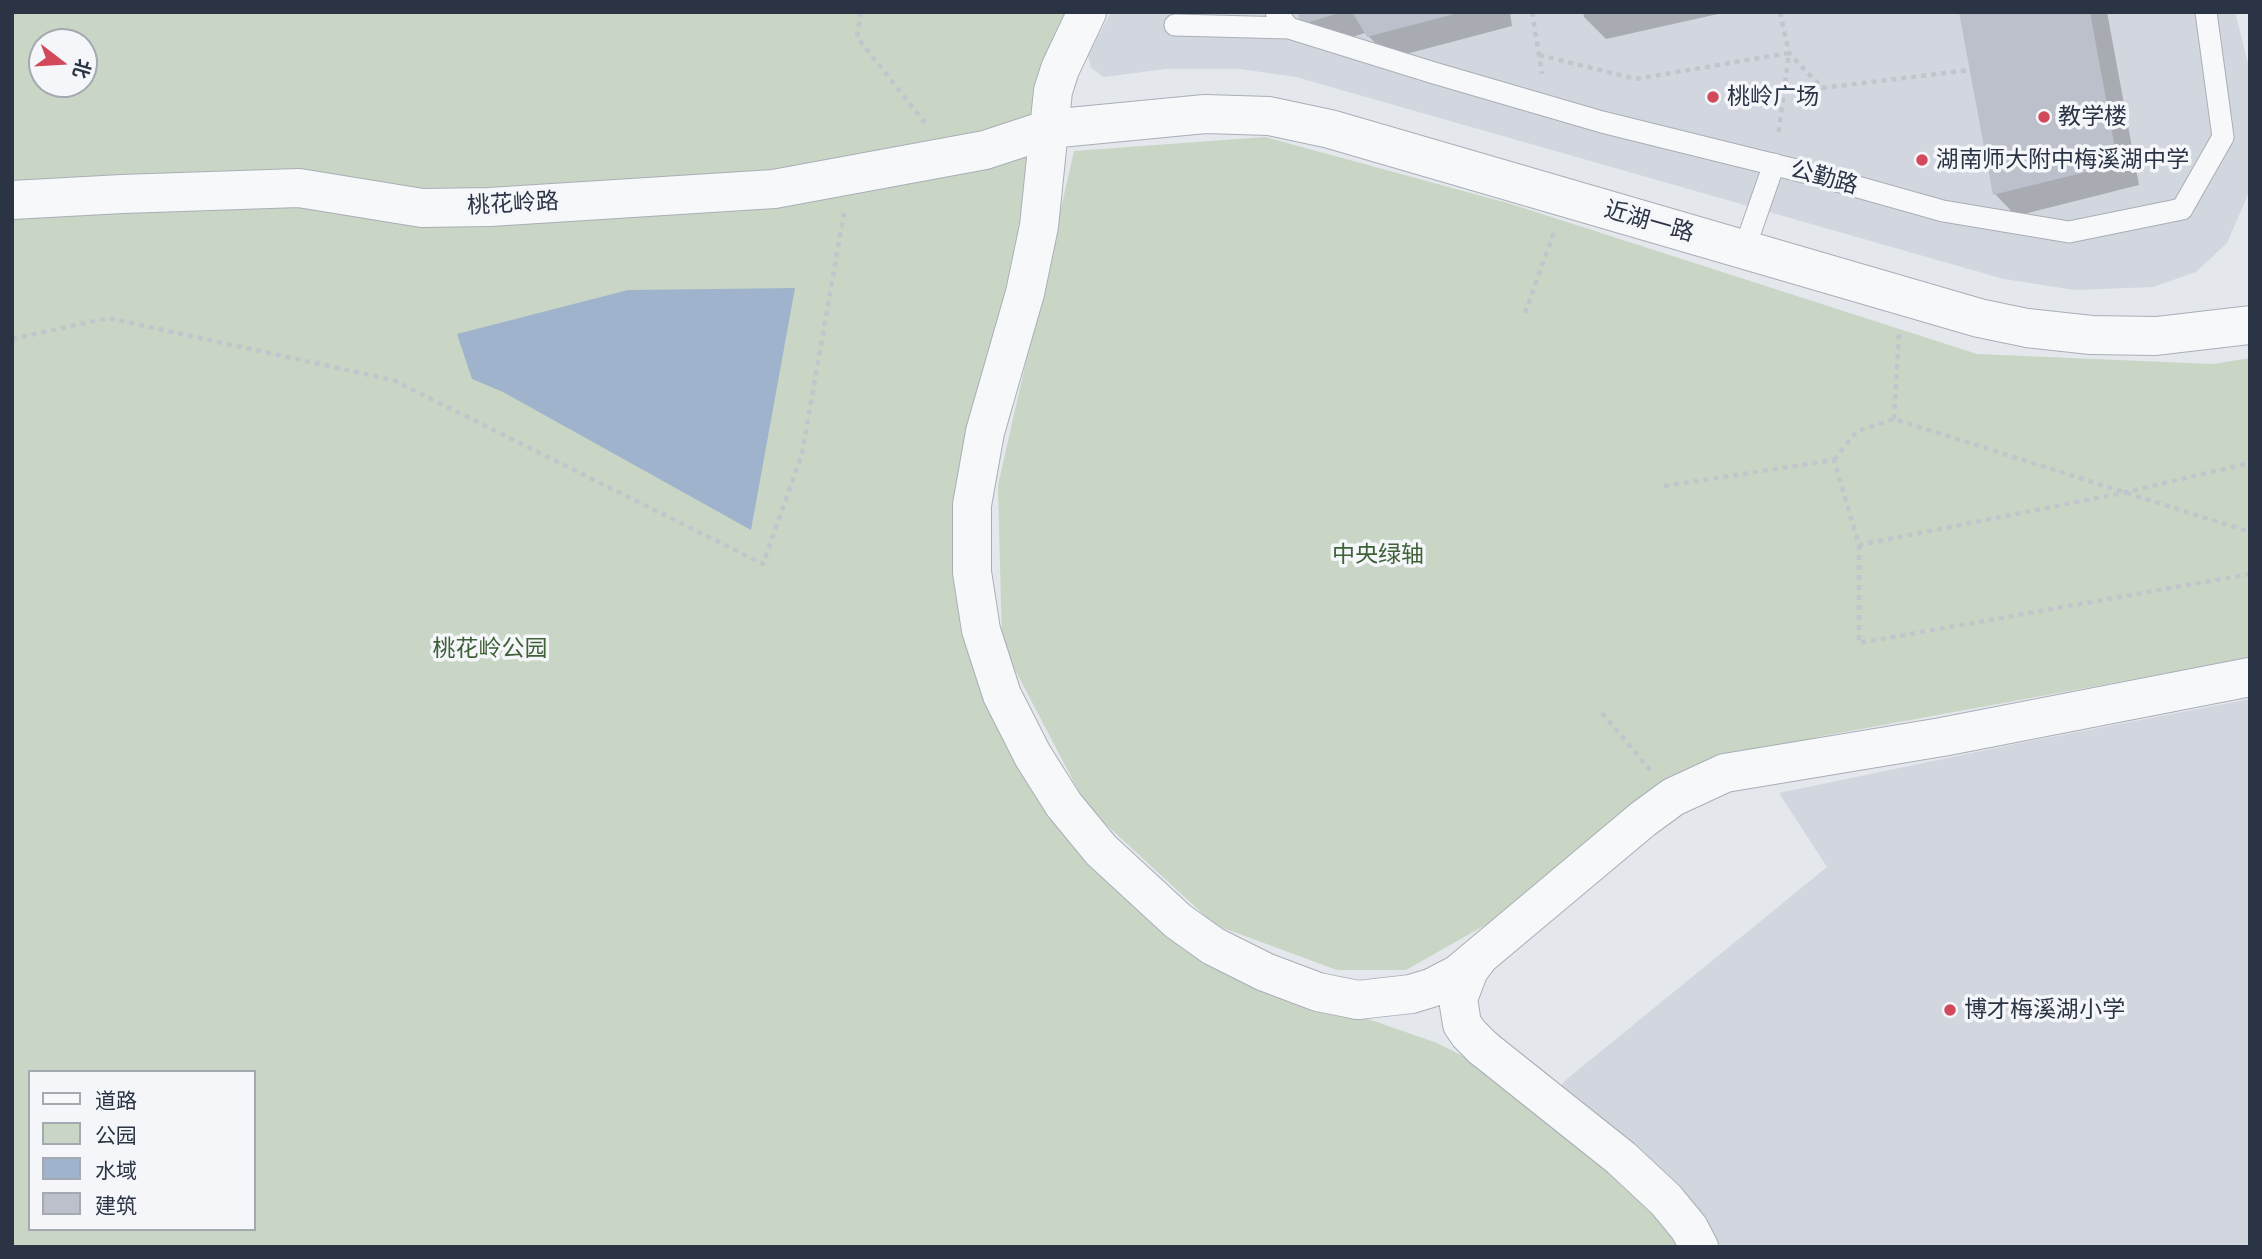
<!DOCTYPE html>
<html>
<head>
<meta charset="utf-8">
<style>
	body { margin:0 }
	#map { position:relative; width:2262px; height:1259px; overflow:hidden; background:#e4e7ec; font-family:Montserrat,"Noto Sans SC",sans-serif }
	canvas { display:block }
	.frame { position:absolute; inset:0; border:14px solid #2b3445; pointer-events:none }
	.legend { position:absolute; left:28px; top:1070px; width:228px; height:161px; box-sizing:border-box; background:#f4f6f9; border:2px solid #a4a8b1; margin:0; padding:9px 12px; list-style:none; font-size:21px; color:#2b3445 }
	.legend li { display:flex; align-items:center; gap:14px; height:35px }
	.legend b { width:35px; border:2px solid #a4a8b1 }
	.north { position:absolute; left:28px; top:28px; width:70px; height:70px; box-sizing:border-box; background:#f4f6f9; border:2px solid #a4a8b1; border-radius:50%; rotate:107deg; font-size:19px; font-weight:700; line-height:28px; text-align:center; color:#2b3445 }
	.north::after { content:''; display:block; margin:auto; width:24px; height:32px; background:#d1495b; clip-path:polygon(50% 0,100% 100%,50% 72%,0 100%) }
</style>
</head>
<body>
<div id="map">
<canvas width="2262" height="1259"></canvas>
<div class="frame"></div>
<ul class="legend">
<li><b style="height:9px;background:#f7f8fa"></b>道路</li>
<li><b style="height:19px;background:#c9d6c5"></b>公园</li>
<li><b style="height:19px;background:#9fb4cc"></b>水域</li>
<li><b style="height:19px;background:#bbc0ca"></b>建筑</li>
</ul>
<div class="north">北</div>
</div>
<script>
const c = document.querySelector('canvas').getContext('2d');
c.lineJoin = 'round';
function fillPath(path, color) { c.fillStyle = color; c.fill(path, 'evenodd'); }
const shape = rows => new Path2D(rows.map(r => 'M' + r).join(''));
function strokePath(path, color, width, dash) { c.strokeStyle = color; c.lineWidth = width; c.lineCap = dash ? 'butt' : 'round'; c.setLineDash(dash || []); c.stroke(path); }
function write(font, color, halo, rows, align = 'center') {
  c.font = font + ' Montserrat,"Noto Sans SC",sans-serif'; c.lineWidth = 7; c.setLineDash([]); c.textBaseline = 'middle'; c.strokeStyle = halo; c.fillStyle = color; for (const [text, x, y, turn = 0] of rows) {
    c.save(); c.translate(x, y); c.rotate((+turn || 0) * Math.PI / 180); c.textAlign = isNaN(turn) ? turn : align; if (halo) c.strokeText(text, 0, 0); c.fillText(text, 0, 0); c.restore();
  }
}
const built = shape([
	[1111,12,2235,12,2250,71,2250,190,2227,243,2196,272,2153,287,2075,290,2004,279,1296,77,1240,69,1166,69,1104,77,1091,68,1088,55],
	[2250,699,2250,1247,1713,1247,1555,1092,1567,1079,1827,867,1779,793,2015,744]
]);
const green = shape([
	[12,12,1075,12,1031,167,960,540,1029,774,1259,981,1437,1043,1487,1068,1636,1185,1687,1247,12,1247],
	[42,42,84,42,84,84,42,84],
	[30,1072,254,1072,254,1229,30,1229],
	[1265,137,1511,204,1977,354,2213,364,2250,358,2250,658,1817,737,1406,970,1337,970,1215,925,1087,807,1002,645,998,485,1074,151]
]);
const water = shape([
	[795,288,751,530,503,392,472,379,457,334,628,290]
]);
const shadow = shape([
	[1300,12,1510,12,1512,26,1391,58,1365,33,1323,46],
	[1583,12,1727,12,1606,39,1584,17],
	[1960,12,2107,12,2139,185,2016,216,1995,194]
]);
const building = shape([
	[1298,12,1339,12,1339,13,1300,25],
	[1352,12,1458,12,1458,13,1367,37],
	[1959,12,2090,12,2118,164,1993,195]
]);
const path = shape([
	[861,12,857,37,925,123],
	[1532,12,1542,74],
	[1780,12,1789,53,1822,88,1970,70],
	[1539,55,1636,79,1789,53,1778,136],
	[1525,313,1554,232],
	[12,339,108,318,393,380,763,564,802,454,844,213],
	[1894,419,1899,333],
	[1834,460,1857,431,1894,419,2250,532],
	[1664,486,1834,460,1859,545,2122,493,2250,463],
	[1859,545,1859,643,2250,574],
	[1602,713,1650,770]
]);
const service = shape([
	[1276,12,1289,28,1434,73,1602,122,1808,173,1943,211,2069,232,2182,209,2223,137,2206,12],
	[1175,25,1289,28],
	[1744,250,1774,164]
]);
const minor = shape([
	[1087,12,1060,69,1053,91,1039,226,1025,293,985,432,972,505,972,572,981,630,1002,695,1033,756,1064,805,1101,850,1178,921,1213,946,1265,972,1318,992,1358,1000],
	[12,200,122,194,299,188,422,208,490,207,774,189,985,150,1049,129],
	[1483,1048,1621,1158,1666,1200,1689,1228,1699,1247]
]);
const tertiary = shape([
	[1049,129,1205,114,1269,116,1330,129,1979,318,2027,328,2091,335,2156,336,2250,325],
	[1478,958,1469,970,1458,999,1462,1024,1469,1034,1483,1048],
	[1358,1000,1411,994,1431,988,1458,974,1643,819,1673,797,1725,773,1942,737,2250,677]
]);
const markers = [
	[1713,97,7,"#d1495b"],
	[2044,117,7,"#d1495b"],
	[1922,160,7,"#d1495b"],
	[1950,1010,7,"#d1495b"]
];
const poiNames = [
	["桃岭广场",1727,97],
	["教学楼",2058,117],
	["湖南师大附中梅溪湖中学",1936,160],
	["博才梅溪湖小学",1964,1010]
];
const streetNames = [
	["公勤路",1824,178,15],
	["桃花岭路",513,204,-3],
	["近湖一路",1649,222,16]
];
const parkNames = [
	["中央绿轴",1378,555],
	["桃花岭公园",490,649]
];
fillPath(built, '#d2d6de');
fillPath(green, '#c9d6c5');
fillPath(water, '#9fb4cc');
fillPath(shadow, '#0003');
fillPath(building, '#bbc0ca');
strokePath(service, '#a9aeb7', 23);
strokePath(minor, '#a9aeb7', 40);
strokePath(tertiary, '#a9aeb7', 40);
strokePath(path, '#c2c5cb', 4.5, [5, 5]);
strokePath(service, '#f7f8fa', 21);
strokePath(minor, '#f7f8fa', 38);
strokePath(tertiary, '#f7f8fa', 38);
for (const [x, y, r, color] of markers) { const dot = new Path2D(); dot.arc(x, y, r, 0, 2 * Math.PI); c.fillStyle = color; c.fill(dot); strokePath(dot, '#f4f6f9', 2.5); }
write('23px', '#2b3445', '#f4f6f9', poiNames, 'left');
write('23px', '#2b3445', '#f4f6f9', streetNames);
write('23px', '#3f6138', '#f4f6f9', parkNames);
</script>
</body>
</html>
